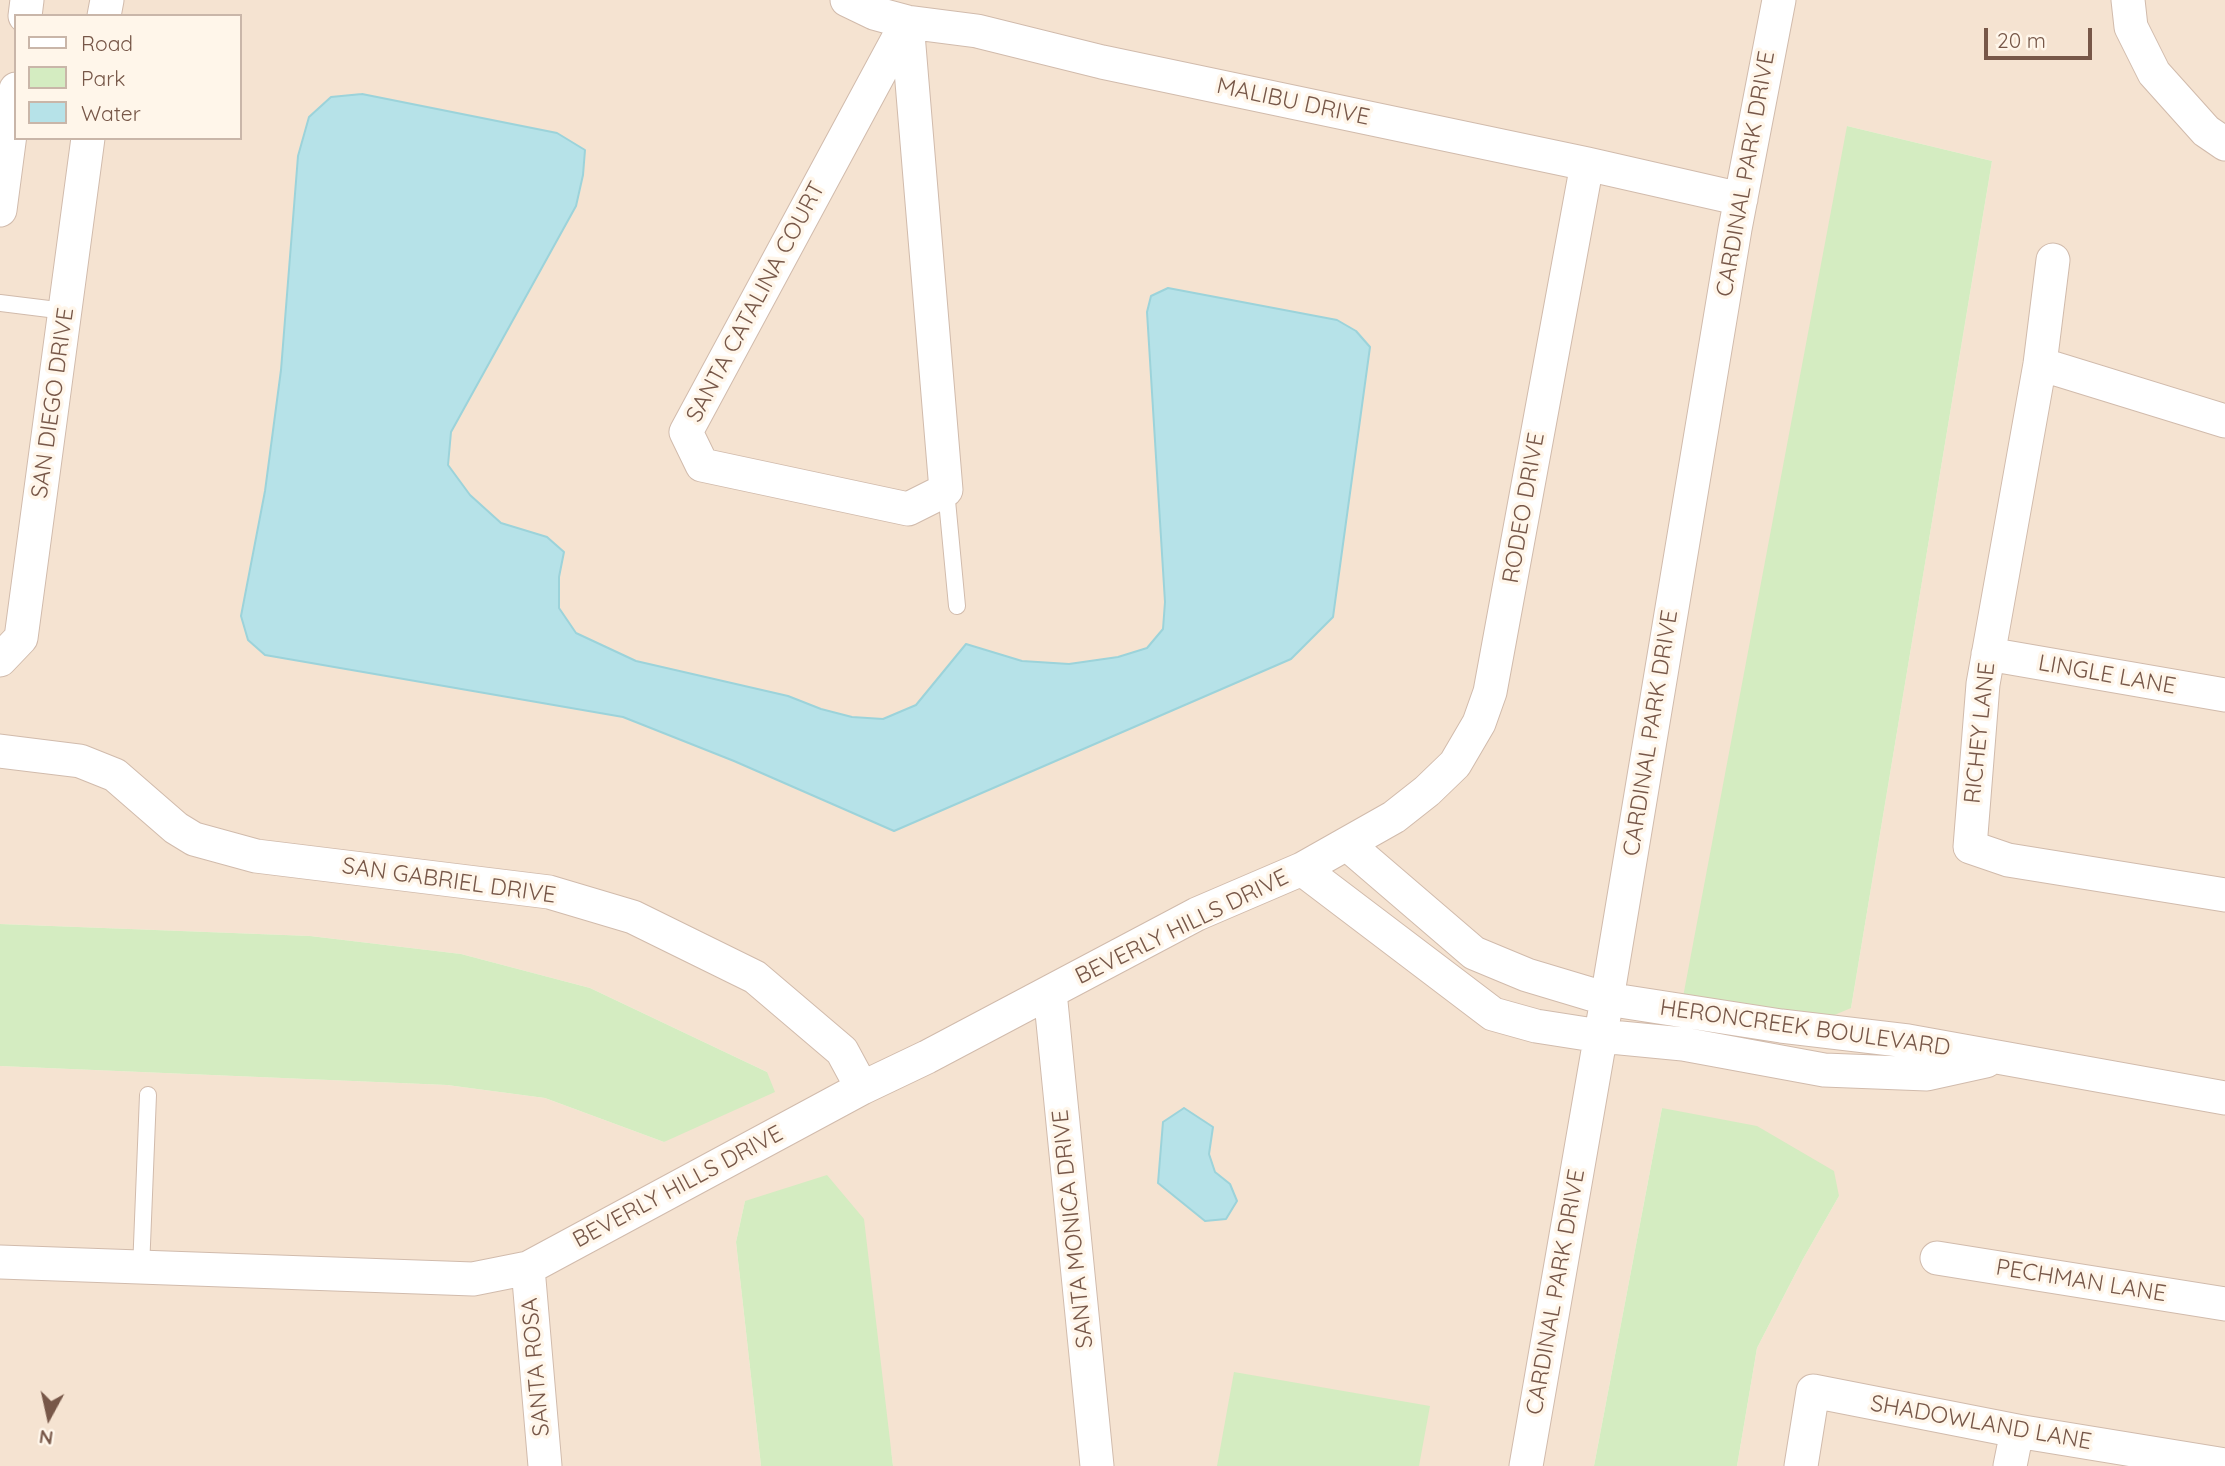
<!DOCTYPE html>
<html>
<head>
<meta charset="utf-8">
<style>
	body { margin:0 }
	#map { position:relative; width:2225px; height:1466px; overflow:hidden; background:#fdf2e3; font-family:Quicksand,sans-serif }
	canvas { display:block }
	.legend { position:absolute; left:14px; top:14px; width:228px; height:126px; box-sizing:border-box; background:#fff6ea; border:2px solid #c9b6a9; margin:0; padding:9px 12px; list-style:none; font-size:21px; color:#775748 }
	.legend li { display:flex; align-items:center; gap:14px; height:35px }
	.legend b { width:35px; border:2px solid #c9b6a9 }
	.north { position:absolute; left:14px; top:1382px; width:70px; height:70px; -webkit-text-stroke:5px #fff6ea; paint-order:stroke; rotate:188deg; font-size:19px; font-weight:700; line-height:28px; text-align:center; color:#775748 }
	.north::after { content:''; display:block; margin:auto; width:24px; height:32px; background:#775748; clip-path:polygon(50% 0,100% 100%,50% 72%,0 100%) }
	.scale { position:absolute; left:1984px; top:28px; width:108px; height:32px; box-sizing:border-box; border:4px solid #775748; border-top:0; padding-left:9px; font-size:21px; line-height:24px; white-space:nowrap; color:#775748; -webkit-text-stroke:5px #fff6ea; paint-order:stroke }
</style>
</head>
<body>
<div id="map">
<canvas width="2225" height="1466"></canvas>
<ul class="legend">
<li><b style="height:9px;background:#fff"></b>Road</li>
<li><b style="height:19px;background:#d4ecc1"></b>Park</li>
<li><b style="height:19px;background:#b6e2e8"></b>Water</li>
</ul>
<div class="north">N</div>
<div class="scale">20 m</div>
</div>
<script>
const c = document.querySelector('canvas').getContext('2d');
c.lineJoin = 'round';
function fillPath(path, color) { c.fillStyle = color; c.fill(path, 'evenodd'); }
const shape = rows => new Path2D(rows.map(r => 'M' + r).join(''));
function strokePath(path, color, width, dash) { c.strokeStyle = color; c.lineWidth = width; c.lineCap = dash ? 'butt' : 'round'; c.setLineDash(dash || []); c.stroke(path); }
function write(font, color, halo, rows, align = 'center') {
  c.font = font + ' Quicksand,sans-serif'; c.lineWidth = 7; c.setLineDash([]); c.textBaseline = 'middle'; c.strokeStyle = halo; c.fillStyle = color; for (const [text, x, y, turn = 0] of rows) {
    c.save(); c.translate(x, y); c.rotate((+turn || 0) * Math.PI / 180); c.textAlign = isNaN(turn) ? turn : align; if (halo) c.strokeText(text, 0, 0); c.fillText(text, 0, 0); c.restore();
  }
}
const residential = shape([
	[0,0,2225,0,2225,1466,1737,1466,1757,1348,1803,1259,1839,1196,1662,1108,1594,1466,893,1466,891,1450,745,1201,736,1242,761,1466,0,1466,0,1066,447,1085,545,1098,664,1142,767,1072,590,988,461,954,310,936,0,924],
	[16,16,240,16,240,138,16,138],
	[1847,126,1992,161,1851,1008]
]);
const green = shape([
	[1847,126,1992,161,1851,1008,1825,1019,1683,997],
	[0,924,310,936,461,954,590,988,767,1072,775,1092,664,1142,545,1098,447,1085,0,1066],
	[1662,1108,1757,1126,1834,1171,1839,1196,1803,1259,1757,1348,1737,1466,1594,1466],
	[827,1175,864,1219,893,1466,761,1466,736,1242,745,1201],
	[1234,1372,1430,1406,1419,1466,1217,1466]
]);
const water = shape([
	[362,94,557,133,585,150,583,175,576,206,451,432,448,465,470,495,501,523,547,537,564,552,559,577,559,608,576,633,636,661,788,696,821,709,852,717,883,719,916,705,966,644,1022,661,1069,664,1118,657,1147,648,1163,629,1165,602,1147,312,1151,296,1168,288,1337,320,1356,331,1370,347,1333,617,1291,659,894,831,734,761,623,717,265,655,248,640,241,616,265,491,281,370,298,156,309,117,331,97,362,94],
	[1184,1108,1213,1127,1209,1154,1215,1172,1230,1184,1237,1201,1226,1219,1205,1221,1158,1183,1163,1122,1184,1108]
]);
const lane = shape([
	[0,303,65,311],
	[946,490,957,606],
	[141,1269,148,1095]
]);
const street = shape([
	[847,0,874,13,907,22,977,31,1102,62,1587,164,1741,199],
	[2128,0,2131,27,2154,73,2206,131,2225,144],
	[25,16,27,0],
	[104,16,107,0],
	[907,22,946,490,908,509,702,465,686,432,907,22],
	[0,210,16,89],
	[2053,260,2040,364,1983,684,1970,847,2008,860,2225,895],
	[2040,364,2225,421],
	[1988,654,2225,695],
	[0,660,21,638,88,138],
	[0,751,80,761,115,775,176,828,194,839,256,856,549,892,633,917,755,977,842,1051,862,1088],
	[1347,844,1474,953,1527,975,1607,999,1781,1026,1908,1041,2225,1098],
	[1302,869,1493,1014,1536,1026,1600,1036,1683,1044,1824,1070,1927,1074,1986,1061],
	[1050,992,1097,1466],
	[1937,1258,2225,1304],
	[0,1262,473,1279,528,1268,862,1088,927,1057,1197,914,1302,869,1394,817,1427,791,1455,764,1479,723,1490,692,1587,164],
	[528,1268,545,1466],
	[1526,1466,1607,999,1735,229,1779,0],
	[1801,1466,1813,1391,2017,1431,2225,1465],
	[2010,1466,2017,1431]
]);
const streetNames = [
	["MALIBU DRIVE",1293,102,12],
	["CARDINAL PARK DRIVE",1746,174,-80],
	["SANTA CATALINA COURT",756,302,-62],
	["SAN DIEGO DRIVE",53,403,-82],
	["RODEO DRIVE",1524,508,-80],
	["LINGLE LANE",2107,675,10],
	["CARDINAL PARK DRIVE",1651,733,-81],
	["RICHEY LANE",1980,733,-84],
	["SAN GABRIEL DRIVE",449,881,8],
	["BEVERLY HILLS DRIVE",1182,927,-26],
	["HERONCREEK BOULEVARD",1805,1028,8],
	["BEVERLY HILLS DRIVE",678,1187,-28],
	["SANTA MONICA DRIVE",1073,1229,-96],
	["PECHMAN LANE",2081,1281,9],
	["CARDINAL PARK DRIVE",1556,1292,-80],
	["SANTA ROSA",536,1367,-95],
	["SHADOWLAND LANE",1981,1423,10]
];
fillPath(residential, '#f5e3d1');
fillPath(green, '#d4ecc1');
fillPath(water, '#b6e2e8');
strokePath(water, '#9cd3da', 2);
strokePath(lane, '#d1bbac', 18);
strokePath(street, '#d1bbac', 35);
strokePath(lane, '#fff', 16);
strokePath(street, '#fff', 33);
write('23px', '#775748', '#fff6ea', streetNames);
</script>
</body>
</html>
